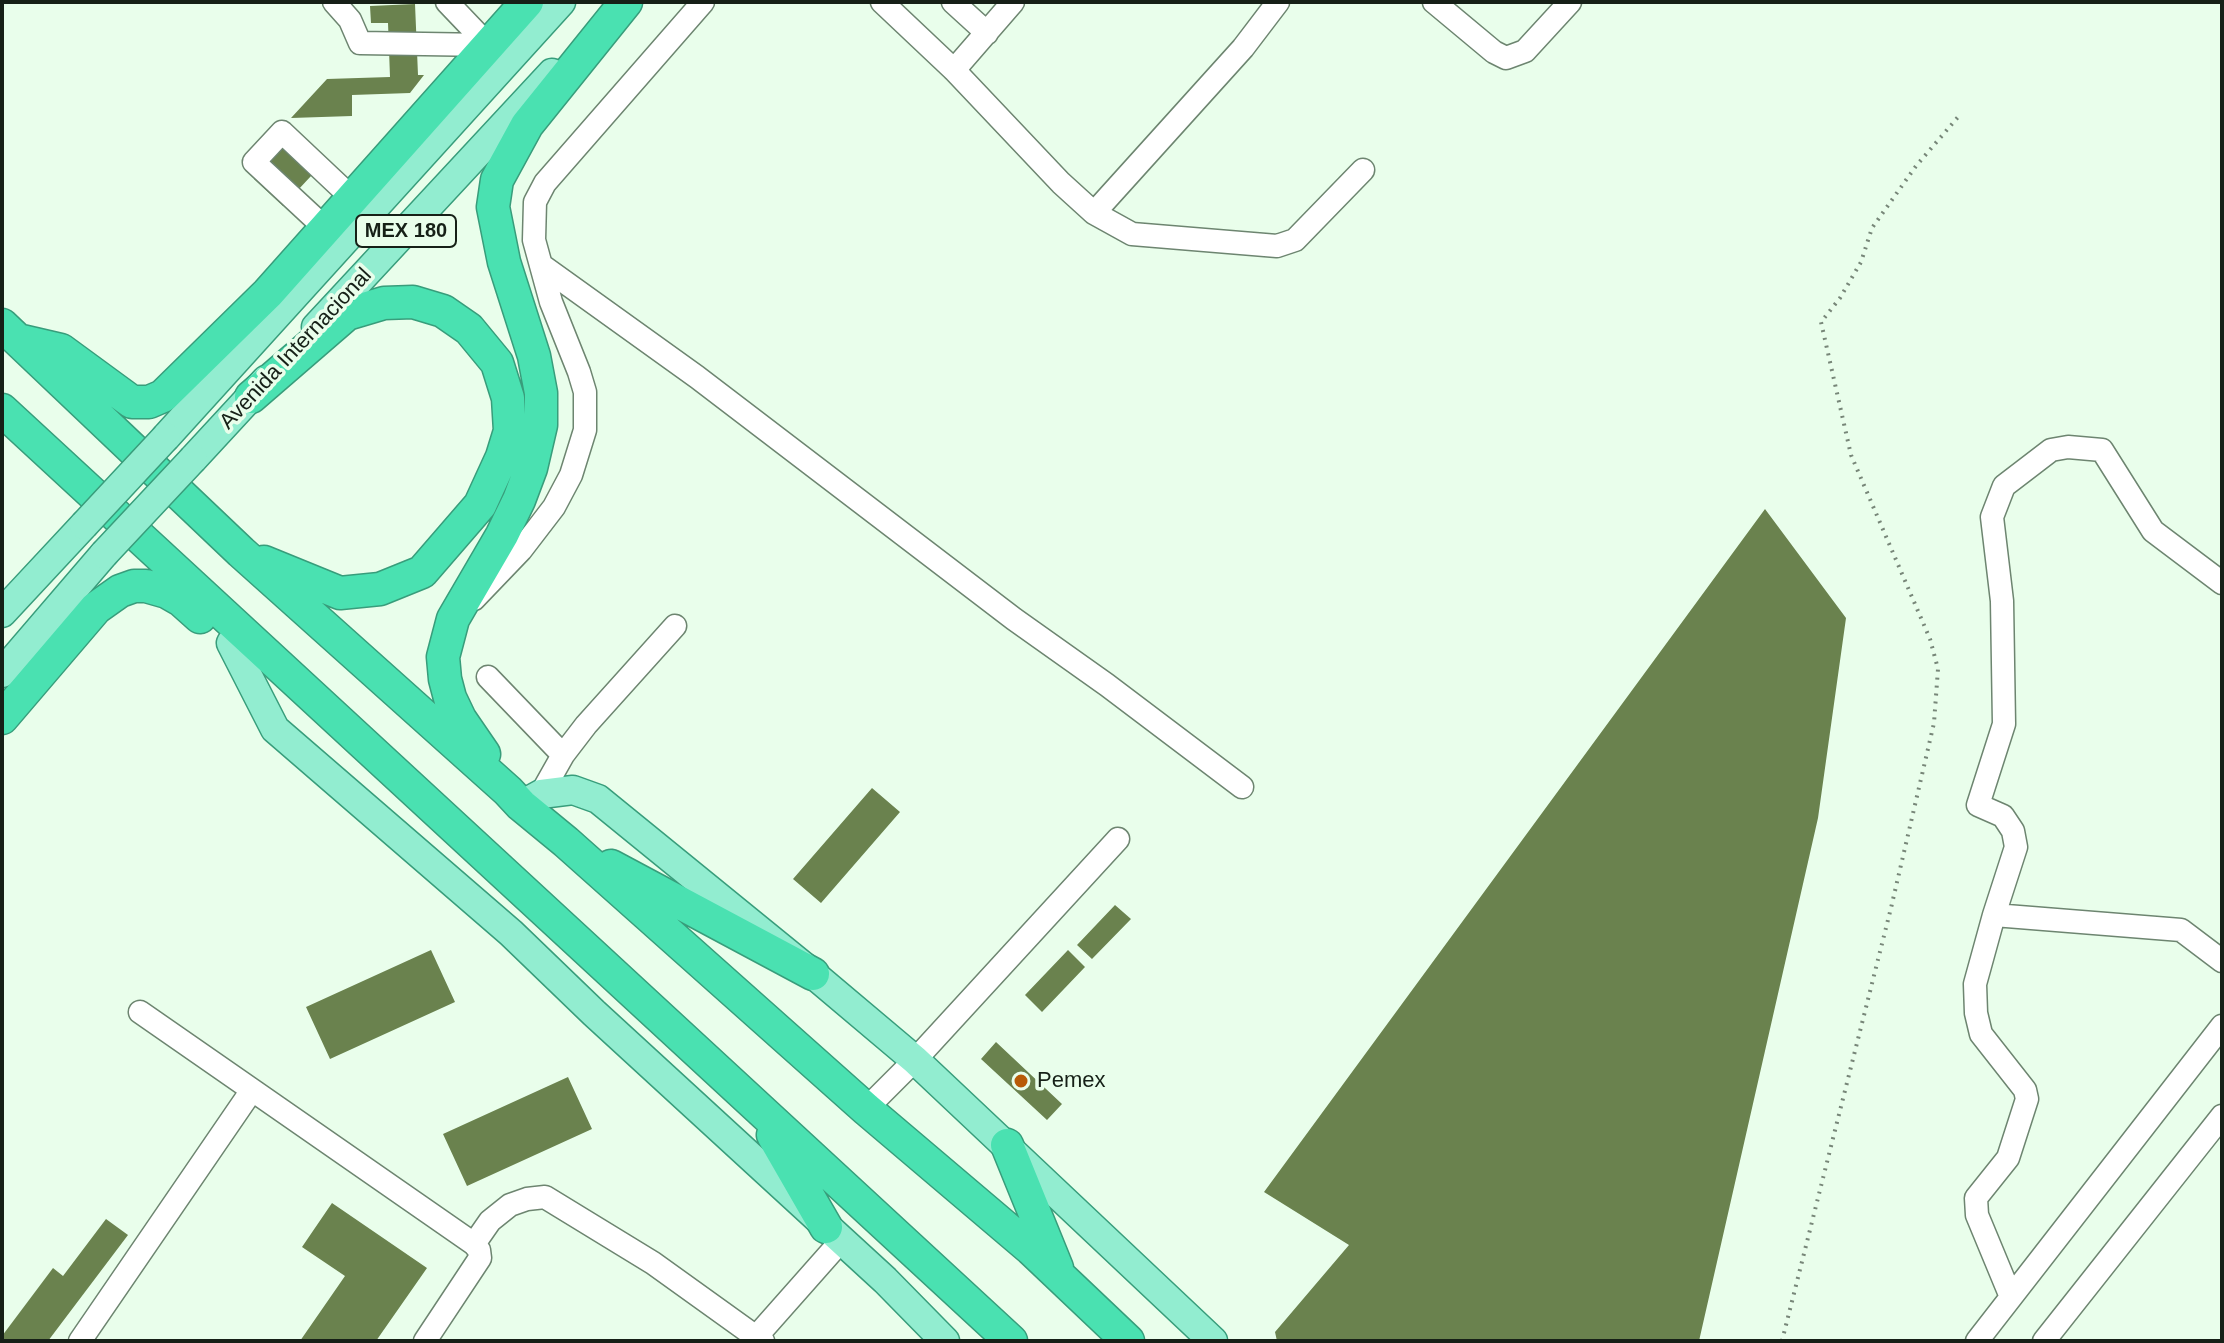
<!DOCTYPE html>
<html>
<head>
<meta charset="utf-8">
<style>
	body { margin:0 }
	#map { position:relative; width:2224px; height:1343px; overflow:hidden; background:#e9feeb; font-family:Helvetica,sans-serif }
	canvas { display:block }
	.frame { position:absolute; inset:0; border:4px solid #162017; pointer-events:none }
</style>
</head>
<body>
<div id="map">
<canvas width="2224" height="1343"></canvas>
<div class="frame"></div>
</div>
<script>
const c = document.querySelector('canvas').getContext('2d');
c.lineJoin = 'round';
function fillPath(path, color) { c.fillStyle = color; c.fill(path, 'evenodd'); }
const shape = rows => new Path2D(rows.map(r => 'M' + r).join(''));
function strokePath(path, color, width, dash) { c.strokeStyle = color; c.lineWidth = width; c.lineCap = dash ? 'butt' : 'round'; c.setLineDash(dash || []); c.stroke(path); }
function write(font, color, halo, rows, align = 'center') {
  c.font = font + ' Helvetica,sans-serif'; c.lineWidth = 7; c.setLineDash([]); c.textBaseline = 'middle'; c.strokeStyle = halo; c.fillStyle = color; for (const [text, x, y, turn = 0] of rows) {
    c.save(); c.translate(x, y); c.rotate((+turn || 0) * Math.PI / 180); c.textAlign = isNaN(turn) ? turn : align; if (halo) c.strokeText(text, 0, 0); c.fillText(text, 0, 0); c.restore();
  }
}
const building = shape([
	[415,4,418,75,424,75,410,93,352,95,352,116,291,118,327,79,390,77,388,23,371,23,370,6],
	[296,133,326,160,283,206,254,179],
	[1765,509,1846,618,1818,818,1699,1341,1277,1341,1275,1332,1349,1245,1264,1192],
	[872,788,900,812,821,903,793,879],
	[1115,905,1131,919,1092,959,1077,945],
	[431,950,455,1002,330,1059,306,1007],
	[1068,950,1085,967,1042,1012,1025,995],
	[996,1042,1062,1104,1047,1120,981,1059],
	[568,1077,592,1129,467,1186,443,1134],
	[332,1203,427,1268,376,1341,300,1341,345,1276,302,1247],
	[106,1219,128,1235,48,1341,2,1341,2,1336,53,1268,63,1276]
]);
const path = shape([
	[1782,1341,1891,908,1934,723,1938,669,1930,639,1851,455,1821,322,1840,298,1861,262,1872,228,1916,166,1958,117]
]);
const minor = shape([
	[334,2,350,20,360,43,488,45],
	[447,2,488,45],
	[882,2,954,70,1061,183,1094,213,1132,234,1277,246,1295,240,1363,170],
	[953,2,987,33],
	[1434,2,1494,52,1506,58,1525,51,1570,2],
	[954,70,1013,2],
	[1094,213,1243,48,1278,2],
	[325,228,254,162,282,132,352,198],
	[541,265,697,377,1014,619,1107,685,1242,787],
	[2222,583,2153,531,2102,450,2068,447,2051,450,2004,486,1992,517,2002,601,2004,724,1978,805,2003,816,2013,831,2016,847,1994,915,2181,930,2222,961],
	[474,599,521,550,554,507,571,475,585,430,585,392,579,372,551,302,534,240,535,202,545,183,703,2],
	[488,677,563,755],
	[541,794,563,755,586,725,675,626],
	[1994,915,1975,984,1976,1013,1981,1034,2025,1090,2027,1099,2008,1158,1976,1198,1977,1215,2011,1297],
	[140,1012,474,1244,479,1250,480,1258,425,1341],
	[866,1109,915,1060,1118,839],
	[474,1244,490,1221,510,1205,527,1199,545,1197,653,1263,756,1337],
	[80,1341,252,1090],
	[763,1341,756,1337,841,1241],
	[1977,1341,2222,1026],
	[2044,1341,2222,1116]
]);
const major = shape([
	[316,327,552,73],
	[166,437,561,2],
	[193,459,266,380],
	[2,613,84,525],
	[231,643,275,729,511,933,594,1013,885,1280,945,1341],
	[2,673,104,554],
	[521,805,541,794,573,790,598,799,813,974,915,1060,1213,1341]
]);
const highway = shape([
	[2,325,241,552,508,791,521,805,566,842,866,1109,1031,1249,1128,1341],
	[18,340,61,350,132,402,149,402,163,396,268,293,527,2],
	[251,397,347,314,384,303,413,302,443,311,469,329,497,363,508,398,510,431,502,457,480,505,422,572,380,589,340,593,264,562],
	[2,410,1011,1341],
	[2,718,96,608,120,591,134,586,146,586,167,592,181,600,200,617],
	[484,754,460,719,450,698,445,679,443,657,453,619,502,535,519,500,531,468,541,425,541,393,534,356,504,262,493,207,497,180,527,125,626,2],
	[611,866,813,974],
	[773,1135,826,1227],
	[1007,1145,1057,1268]
]);
const majorBridge = shape([
	[84,525,166,437],
	[104,554,193,459]
]);
const markers = [
	[1021,1081,8,"#b85b08"]
];
const shields = [
	[406,231,100]
];
const shieldNames = [
	["MEX 180",406,231]
];
const streetNames = [
	["Avenida Internacional",296,349,-47]
];
const poiNames = [
	["Pemex",1037,1081]
];
fillPath(building, '#6a824e');
strokePath(minor, '#6d8570', 25);
strokePath(major, '#389d7b', 31);
strokePath(highway, '#389d7b', 35);
strokePath(path, '#778678', 4, [2, 6]);
strokePath(minor, '#fff', 22);
strokePath(major, '#92edd0', 28);
strokePath(highway, '#4ae1b1', 32);
strokePath(majorBridge, '#389d7b', 31, []);
strokePath(majorBridge, '#92edd0', 28);
for (const [x, y, r, color] of markers) { const dot = new Path2D(); dot.arc(x, y, r, 0, 2 * Math.PI); c.fillStyle = color; c.fill(dot); strokePath(dot, '#e9feeb', 3); }
for (const [x, y, w] of shields) { const box = new Path2D(); box.roundRect(x - w / 2, y - 16, w, 32, 6); c.fillStyle = '#e9feeb'; c.fill(box); strokePath(box, '#162017', 2); }
write('bold 20px', '#162017', null, shieldNames);
write('22px', '#162017', '#e9feeb', streetNames);
write('22px', '#162017', '#e9feeb', poiNames, 'left');
</script>
</body>
</html>
